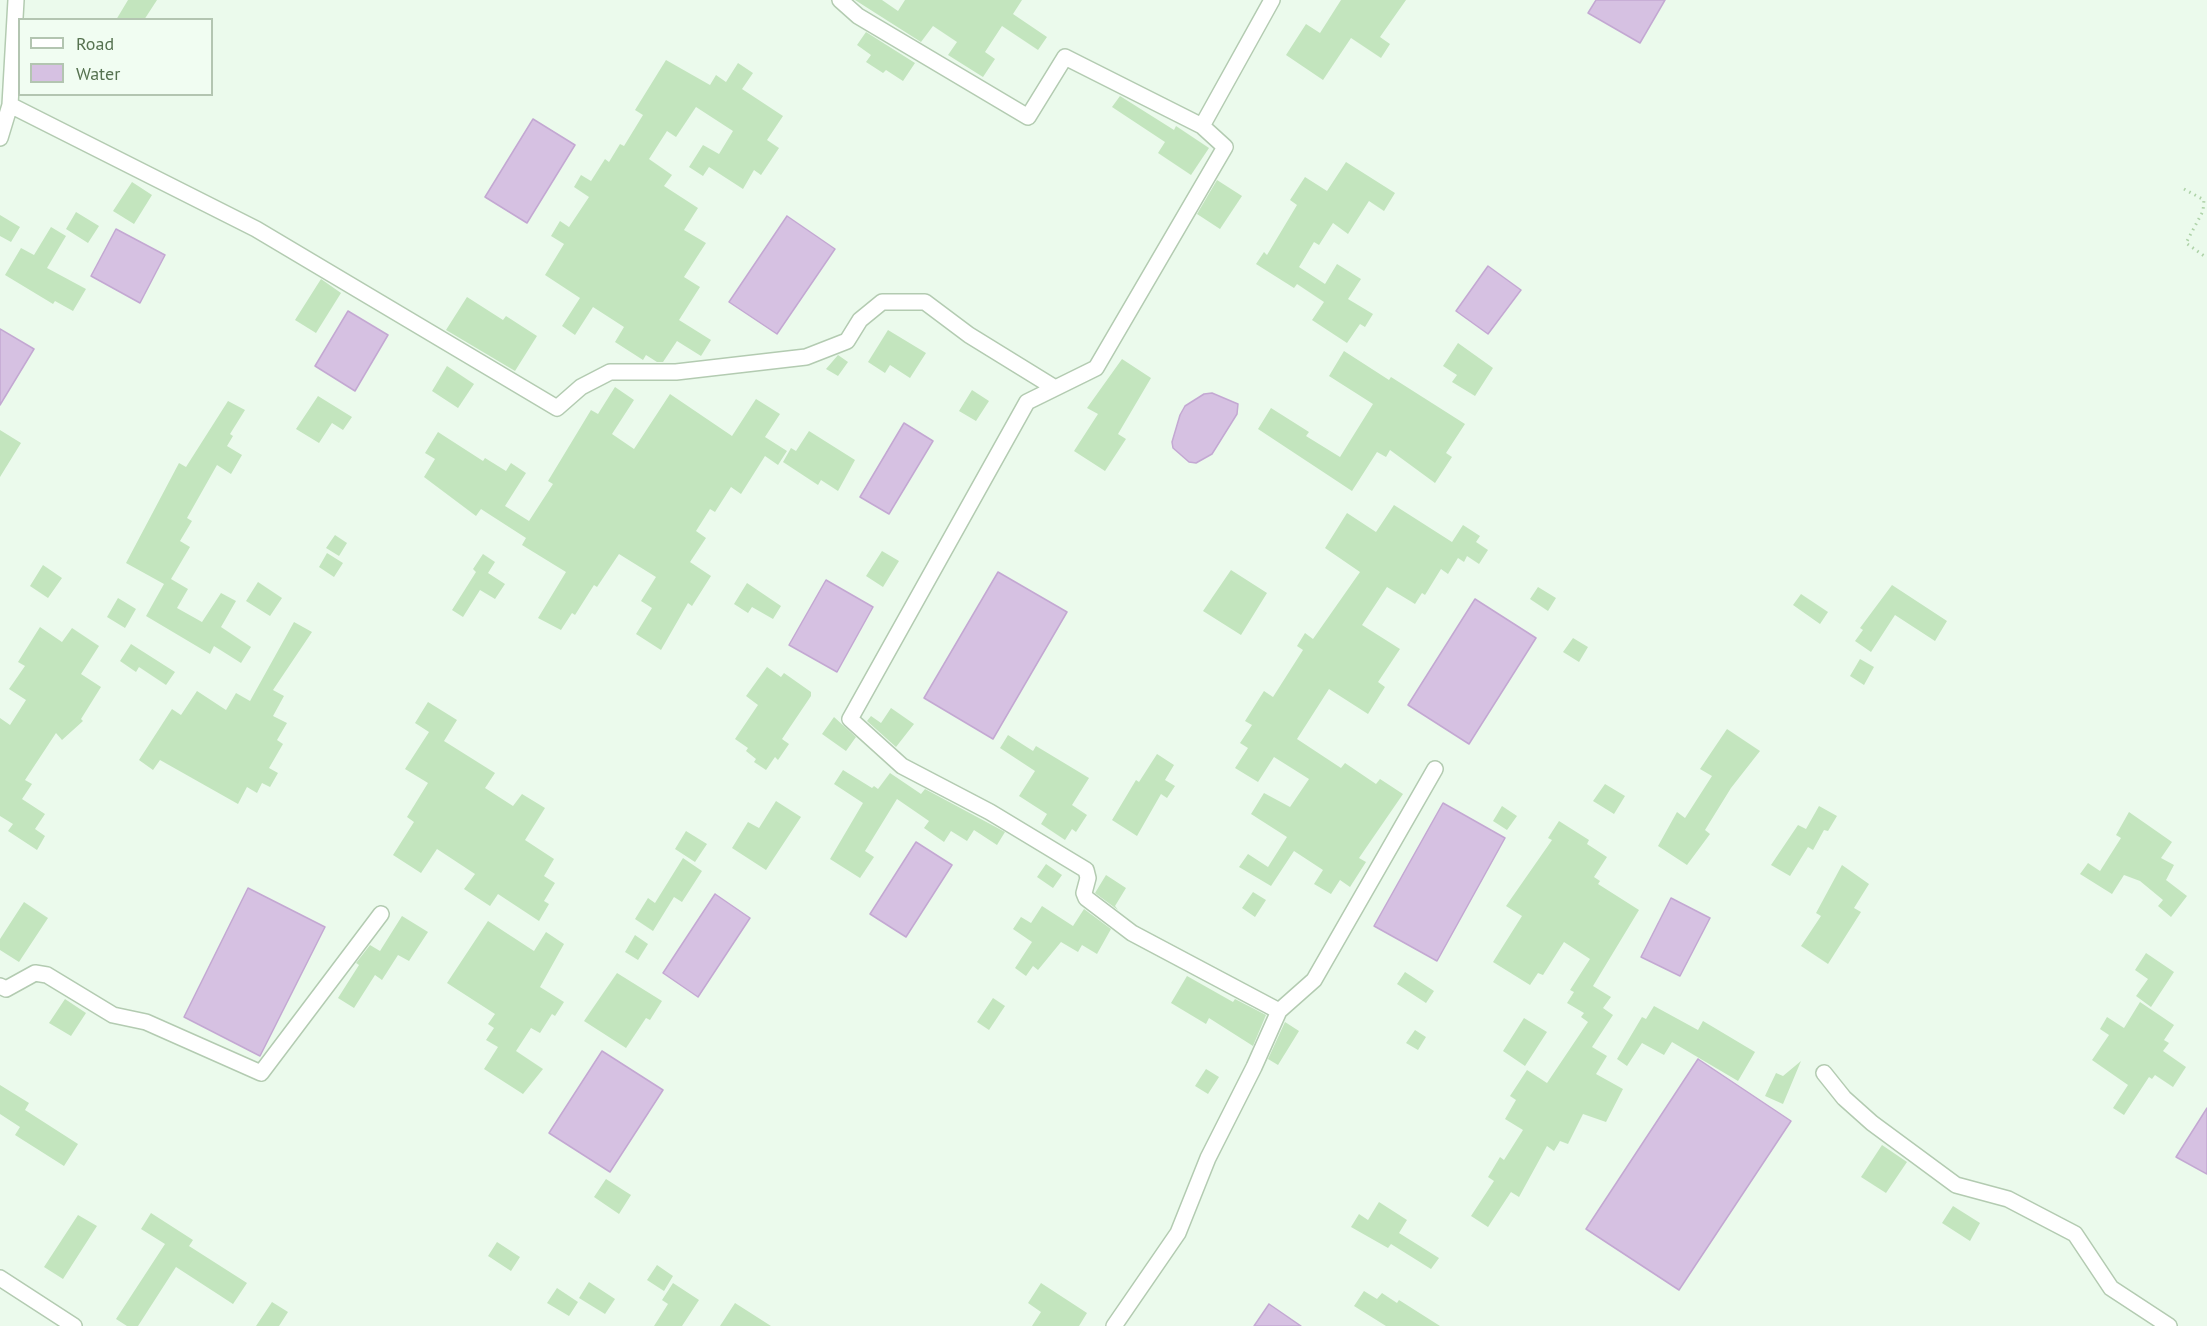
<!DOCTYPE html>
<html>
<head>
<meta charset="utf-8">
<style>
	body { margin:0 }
	#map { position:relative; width:2207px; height:1326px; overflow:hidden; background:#ebfaec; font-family:"PT Sans",sans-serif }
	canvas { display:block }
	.legend { position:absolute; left:18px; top:18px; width:195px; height:78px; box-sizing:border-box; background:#f1fdf2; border:2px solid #b3c5b1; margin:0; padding:8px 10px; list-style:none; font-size:18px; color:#567250 }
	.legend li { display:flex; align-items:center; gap:12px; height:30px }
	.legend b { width:30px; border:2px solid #b3c5b1 }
</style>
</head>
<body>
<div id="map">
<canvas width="2207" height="1326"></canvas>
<ul class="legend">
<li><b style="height:8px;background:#fff"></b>Road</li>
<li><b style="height:16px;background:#d6c1e2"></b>Water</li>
</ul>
</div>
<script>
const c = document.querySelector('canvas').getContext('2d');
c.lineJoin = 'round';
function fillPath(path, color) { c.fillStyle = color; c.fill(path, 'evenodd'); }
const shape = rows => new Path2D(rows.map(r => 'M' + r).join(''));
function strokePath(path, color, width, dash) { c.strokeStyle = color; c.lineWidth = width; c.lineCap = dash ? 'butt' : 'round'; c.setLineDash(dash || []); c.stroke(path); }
const water = shape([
	[1596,0,1665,0,1640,43,1588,13,1596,0],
	[533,119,575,145,527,223,485,197,533,119],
	[787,216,835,249,777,334,729,302,787,216],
	[116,229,165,255,140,303,91,276,116,229],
	[1488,266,1521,290,1488,334,1456,311,1488,266],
	[348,311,388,335,355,391,315,366,348,311],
	[0,329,34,349,0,405,0,329],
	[1212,393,1238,404,1237,414,1212,454,1196,463,1189,462,1173,448,1172,442,1180,415,1185,406,1204,394,1212,393],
	[904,423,933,441,889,514,860,497,904,423],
	[998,572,1067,612,993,739,924,698,998,572],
	[826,580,873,607,837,672,789,645,826,580],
	[1475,599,1536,638,1469,744,1408,705,1475,599],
	[1443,803,1505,838,1437,961,1374,926,1443,803],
	[916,842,952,865,906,937,870,914,916,842],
	[248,888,325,927,260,1056,184,1017,248,888],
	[715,894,750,918,698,997,663,973,715,894],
	[1671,898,1710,918,1680,976,1641,957,1671,898],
	[602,1051,663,1090,610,1172,549,1133,602,1051],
	[1698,1059,1791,1121,1679,1290,1586,1229,1698,1059],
	[2207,1108,2207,1174,2176,1157,2207,1108],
	[1269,1304,1301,1326,1254,1326,1269,1304]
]);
const building = shape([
	[128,0,157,0,144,20,116,20],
	[855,0,882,0,898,11,905,0,1022,0,1013,14,1047,37,1038,50,1002,26,985,52,995,59,983,77,948,55,957,42,933,26,921,42],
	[1341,0,1406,0,1380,37,1390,44,1381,58,1351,38,1323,80,1286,55,1306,24,1320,33],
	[866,32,915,63,903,81,886,70,883,73,866,62,871,55,857,45],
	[666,60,710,85,716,75,726,82,738,63,753,73,742,89,783,116,767,140,779,148,761,175,754,170,743,189,709,167,703,176,689,167,703,145,719,154,733,131,696,107,676,137,667,131,649,159,672,175,664,186,698,208,684,230,706,243,684,277,700,287,679,320,711,340,701,356,677,341,663,362,657,362,646,355,643,360,615,342,624,327,593,307,575,335,562,326,580,298,545,275,564,244,551,236,560,221,569,227,589,197,574,187,581,175,591,181,605,159,609,162,620,144,624,146,643,115,635,110],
	[1120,96,1174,130,1176,126,1209,148,1191,175,1158,153,1165,142,1112,107],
	[1346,162,1395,193,1384,211,1369,201,1348,234,1333,223,1319,245,1314,242,1299,267,1325,284,1337,264,1361,279,1348,299,1373,314,1365,327,1360,324,1347,343,1312,320,1324,302,1297,284,1294,288,1256,264,1264,252,1267,255,1297,205,1290,200,1305,177,1327,191],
	[1217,180,1242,196,1220,229,1197,214],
	[132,182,152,195,134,224,113,211],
	[76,212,99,226,88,243,66,229],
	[0,215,20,227,11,242,0,236],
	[51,227,66,236,47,268,86,289,73,311,55,301,53,304,5,275,21,248,34,255],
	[321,279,341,293,316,333,295,320],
	[467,297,503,320,506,316,537,336,515,371,446,330],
	[888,330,926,353,910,378,890,365,885,373,868,362],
	[1458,343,1493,368,1475,396,1452,382,1457,375,1443,366],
	[1344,351,1389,380,1391,377,1465,424,1446,453,1452,457,1435,483,1390,450,1386,457,1377,452,1352,491,1258,429,1271,408,1309,432,1306,436,1340,457,1373,404,1329,376],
	[838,355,848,362,838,376,826,369],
	[1122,359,1151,378,1118,434,1126,439,1105,471,1074,451,1098,414,1087,408],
	[447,366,474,384,458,408,432,391],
	[615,387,634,400,612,434,634,449,670,394,732,436,756,399,780,414,765,437,787,451,778,465,765,456,741,494,731,487,715,512,710,509,696,531,706,538,690,562,711,576,692,606,688,603,661,650,636,634,652,608,641,601,656,577,619,554,597,587,594,585,575,615,572,613,561,630,538,618,566,572,522,545,526,538,481,509,476,516,424,477,435,459,425,453,438,432,483,461,485,458,506,471,511,463,526,473,505,506,529,521,553,484,548,481,591,410,598,414],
	[972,390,989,401,976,421,959,411],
	[318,396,352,417,343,430,332,423,319,443,296,429],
	[228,401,245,410,230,434,233,436,227,446,242,455,231,474,217,465,187,518,192,521,180,541,190,547,171,579,188,589,177,608,202,622,221,593,236,601,221,627,251,647,241,663,214,646,210,654,146,616,164,584,126,563,179,463,186,467],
	[0,430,21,443,0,477],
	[809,431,855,460,838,491,821,480,818,485,783,462,791,448,796,451],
	[1394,505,1452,542,1463,525,1480,536,1476,542,1488,550,1479,564,1467,556,1464,562,1458,558,1448,574,1441,569,1425,595,1422,593,1415,604,1387,587,1362,625,1400,649,1378,682,1385,687,1368,714,1329,689,1297,739,1341,768,1345,763,1376,784,1380,779,1403,794,1359,858,1366,862,1350,887,1340,880,1331,894,1314,884,1323,870,1294,851,1271,886,1239,867,1248,854,1268,867,1287,837,1251,814,1264,793,1290,807,1309,779,1274,757,1258,782,1235,768,1248,748,1240,743,1252,725,1245,721,1264,691,1273,697,1303,650,1297,646,1305,633,1313,639,1360,572,1325,548,1347,513,1376,532],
	[335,535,347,543,339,556,326,548],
	[882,551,899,561,883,587,866,576],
	[327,553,343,563,334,577,319,567],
	[483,554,495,562,488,573,505,584,495,599,480,590,463,617,452,610,476,572,473,569],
	[43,565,62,578,48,598,30,586],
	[1231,570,1267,593,1241,635,1203,611],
	[258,582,282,598,270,616,246,601],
	[747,583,781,606,773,619,752,607,748,613,734,604],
	[1892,585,1947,621,1935,641,1895,615,1871,652,1855,641,1863,630,1860,628],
	[1538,587,1556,598,1548,611,1530,599],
	[1801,594,1828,612,1820,624,1793,605],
	[118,598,136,609,125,628,107,617],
	[294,622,312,632,273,690,284,696,273,716,287,723,277,740,283,744,269,768,278,773,270,787,262,783,257,793,247,787,238,804,160,760,153,770,139,760,172,709,181,715,197,691,226,710,236,693,250,701],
	[40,627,62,642,72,628,99,646,81,674,101,687,81,719,83,721,62,740,56,733,25,780,32,784,22,799,45,814,35,829,45,836,37,850,8,831,13,824,0,816,0,718,10,725,26,700,9,689,25,666,18,662],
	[1573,638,1588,647,1579,662,1563,652],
	[131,644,175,672,166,685,139,667,136,672,120,661],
	[1860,659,1874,667,1864,685,1850,676],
	[767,667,781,677,784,673,811,692,811,696,782,739,789,744,778,760,775,757,766,770,754,762,756,759,746,751,748,748,735,739,758,705,746,696],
	[428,702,457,720,444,741,495,773,485,788,513,806,522,794,545,808,525,840,554,859,544,876,555,883,544,901,549,904,539,921,498,894,490,906,464,889,475,874,437,849,421,873,393,855,414,822,407,817,428,783,405,769,429,732,415,723],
	[891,708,914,724,896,747,867,721,871,716,881,723],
	[834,717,856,737,846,751,822,734],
	[1727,729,1760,751,1731,788,1705,830,1710,834,1687,865,1658,846,1677,812,1685,818,1712,776,1700,769],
	[1008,735,1033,751,1036,746,1089,778,1072,805,1087,815,1076,832,1072,829,1065,840,1041,824,1047,814,1019,796,1035,771,1000,748],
	[1157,754,1174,765,1165,780,1175,786,1167,798,1161,794,1137,836,1112,820,1136,780,1139,782],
	[843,770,872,788,874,786,878,789,890,773,921,794,925,789,1005,832,997,845,974,830,967,841,951,831,944,842,924,828,929,821,897,799,865,851,874,857,860,878,830,859,863,803,834,784],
	[1605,784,1625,796,1614,814,1593,801],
	[776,801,801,817,766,870,732,848,748,822,759,828],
	[1502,806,1517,816,1507,830,1493,821],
	[1819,806,1837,816,1828,831,1824,830,1813,850,1808,847,1790,876,1771,865,1798,825,1806,829],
	[2129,812,2172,842,2161,858,2174,865,2166,880,2187,896,2171,917,2158,906,2163,900,2140,881,2124,875,2112,894,2080,874,2088,863,2100,871,2121,838,2116,835],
	[1559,821,1589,840,1587,844,1607,857,1594,877,1600,881,1598,884,1639,910,1593,986,1611,997,1603,1008,1613,1015,1592,1047,1607,1056,1596,1074,1623,1089,1606,1122,1583,1114,1568,1144,1560,1141,1554,1151,1547,1146,1519,1197,1511,1192,1488,1227,1471,1216,1494,1181,1488,1177,1500,1157,1504,1160,1523,1130,1505,1119,1516,1100,1510,1096,1527,1070,1547,1083,1588,1022,1581,1017,1584,1013,1567,1003,1574,992,1570,990,1590,959,1564,942,1543,975,1538,973,1530,985,1493,962,1522,916,1506,906,1552,840,1548,838],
	[686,831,707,844,695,862,675,849],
	[683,858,702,871,682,902,674,897,653,931,635,919,648,898,655,903],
	[1046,864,1062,875,1053,888,1037,877],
	[1842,865,1869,884,1854,908,1861,912,1828,964,1801,946,1821,916,1816,913],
	[1106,875,1126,888,1115,906,1118,910,1095,893],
	[1253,892,1266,900,1255,917,1242,908],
	[24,902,48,918,19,962,0,950,0,939],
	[1042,906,1073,926,1084,909,1111,929,1097,954,1082,945,1078,952,1061,942,1038,970,1033,966,1026,976,1015,968,1032,942,1013,929,1021,917,1031,923],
	[402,916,428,932,409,961,398,955,382,980,375,975,354,1008,338,998,359,965,356,963,370,945,380,951],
	[488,921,534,951,546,932,564,944,540,987,564,1002,555,1016,552,1014,540,1033,531,1028,516,1051,543,1069,523,1094,484,1069,498,1047,486,1040,494,1028,488,1024,495,1014,447,983],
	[635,935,648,944,638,960,625,952],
	[2146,953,2174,972,2151,1007,2136,996,2148,979,2135,970],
	[1405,972,1434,991,1426,1003,1397,984],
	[617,973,662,1001,650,1020,646,1018,626,1048,584,1021],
	[1187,976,1233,1002,1235,999,1266,1015,1253,1046,1209,1018,1206,1024,1171,1003],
	[993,998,1005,1006,989,1030,977,1022],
	[65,999,86,1013,71,1036,49,1023],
	[2140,1002,2174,1025,2164,1040,2169,1043,2163,1051,2186,1067,2173,1087,2155,1075,2152,1079,2149,1077,2124,1115,2113,1108,2128,1085,2092,1060,2109,1035,2100,1029,2107,1017,2124,1028],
	[1654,1006,1698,1030,1703,1021,1755,1052,1738,1081,1672,1042,1664,1055,1642,1043,1627,1066,1617,1059,1642,1017,1646,1019],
	[1524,1018,1547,1032,1525,1066,1503,1051],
	[1285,1022,1299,1031,1278,1065,1268,1059],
	[1415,1030,1426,1037,1418,1050,1406,1043],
	[1801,1061,1783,1104,1765,1096,1776,1073,1783,1076],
	[1206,1069,1219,1077,1208,1094,1195,1086],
	[0,1085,29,1103,25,1110,78,1144,64,1166,15,1135,20,1127,0,1114],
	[1882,1145,1907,1162,1886,1193,1861,1177],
	[606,1179,631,1195,619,1214,594,1197],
	[1379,1202,1407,1220,1399,1233,1439,1258,1431,1269,1391,1244,1388,1248,1351,1227,1359,1214,1368,1220],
	[1953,1206,1980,1223,1970,1241,1942,1223],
	[151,1213,193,1240,189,1246,247,1283,233,1304,176,1267,138,1326,127,1326,116,1319,165,1244,141,1229],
	[78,1215,97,1226,63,1279,44,1267],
	[497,1242,520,1257,511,1271,488,1256],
	[657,1265,673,1276,664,1291,647,1280],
	[589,1282,615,1299,605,1314,579,1298],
	[673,1283,699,1300,682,1326,654,1326,668,1304,662,1300],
	[1041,1283,1087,1313,1079,1326,1032,1326,1041,1312,1028,1303],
	[557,1288,578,1302,569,1316,547,1303],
	[1364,1291,1377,1299,1382,1293,1397,1303,1399,1300,1440,1326,1386,1326,1354,1306],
	[272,1302,288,1312,279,1326,256,1326],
	[735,1303,771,1326,720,1326]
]);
const path = shape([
	[2184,189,2204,200,2203,211,2186,243,2207,258]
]);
const minor = shape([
	[840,0,858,16,1028,117,1065,57,1202,126,1272,0],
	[10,105,256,229,557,408,581,387,610,372,676,372,806,357,847,341,860,320,882,302,925,302,969,335,1055,388],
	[1202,126,1225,147,1096,368,1027,402,850,719,902,766,990,812,1086,870,1088,878,1084,893,1086,898,1132,933,1279,1011],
	[0,138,10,105,16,0],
	[0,986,6,989,35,973,47,975,113,1015,146,1022,261,1073,381,914],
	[1824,1073,1844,1098,1872,1123,1956,1185,2008,1199,2075,1234,2111,1288,2169,1326],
	[0,1278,74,1326],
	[1114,1326,1178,1233,1208,1158,1254,1067,1279,1011,1314,980,1435,769]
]);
fillPath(water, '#d6c1e2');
strokePath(water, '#c3a8d2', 1.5);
fillPath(building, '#c3e5be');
strokePath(minor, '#b3cbb1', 18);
strokePath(path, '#aed2a8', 3, [1.5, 4.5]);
strokePath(minor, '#fff', 15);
</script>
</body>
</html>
